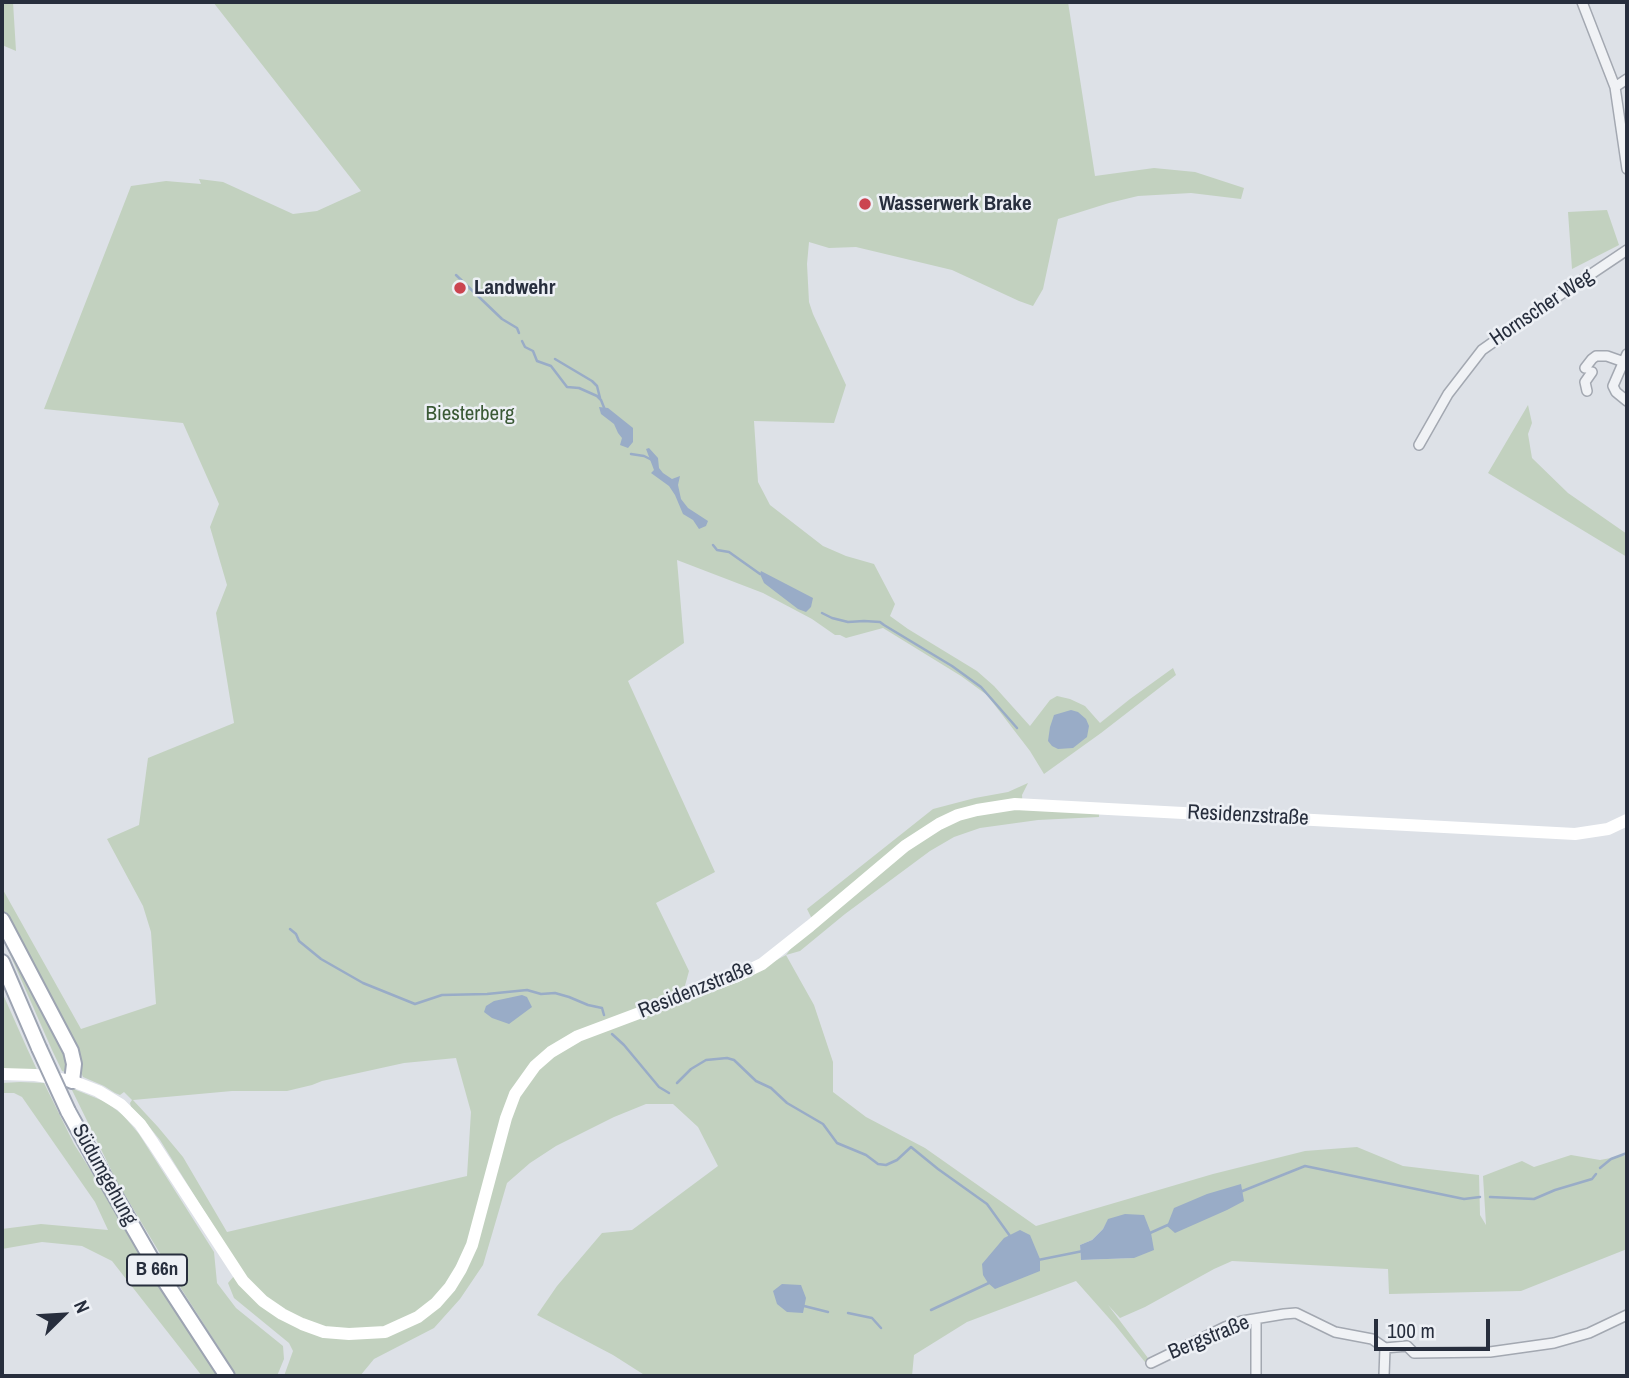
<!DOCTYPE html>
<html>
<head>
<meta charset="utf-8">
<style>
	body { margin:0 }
	#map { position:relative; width:1629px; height:1378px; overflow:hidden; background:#dde1e7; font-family:"Archivo Narrow",sans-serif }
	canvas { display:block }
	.frame { position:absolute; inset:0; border:4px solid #272e3d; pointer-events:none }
	.north { position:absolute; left:28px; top:1280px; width:70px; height:70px; -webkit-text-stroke:5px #edf0f5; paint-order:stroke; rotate:66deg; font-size:19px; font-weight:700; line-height:28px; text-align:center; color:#272e3d }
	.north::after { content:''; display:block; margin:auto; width:24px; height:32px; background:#272e3d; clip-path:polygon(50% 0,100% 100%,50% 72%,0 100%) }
	.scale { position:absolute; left:1374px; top:1319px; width:116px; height:32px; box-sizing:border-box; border:4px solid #272e3d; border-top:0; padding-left:9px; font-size:21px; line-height:24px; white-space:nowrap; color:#272e3d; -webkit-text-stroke:5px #edf0f5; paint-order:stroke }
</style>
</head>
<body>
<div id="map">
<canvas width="1629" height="1378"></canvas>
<div class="frame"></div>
<div class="north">N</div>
<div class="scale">100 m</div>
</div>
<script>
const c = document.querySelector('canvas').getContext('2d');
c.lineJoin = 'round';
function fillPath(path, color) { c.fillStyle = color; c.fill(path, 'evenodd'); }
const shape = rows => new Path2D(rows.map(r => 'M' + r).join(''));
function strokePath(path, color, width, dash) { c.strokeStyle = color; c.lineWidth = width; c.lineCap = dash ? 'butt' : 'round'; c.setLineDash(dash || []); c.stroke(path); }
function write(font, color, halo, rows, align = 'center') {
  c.font = font + ' "Archivo Narrow",sans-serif'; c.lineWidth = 5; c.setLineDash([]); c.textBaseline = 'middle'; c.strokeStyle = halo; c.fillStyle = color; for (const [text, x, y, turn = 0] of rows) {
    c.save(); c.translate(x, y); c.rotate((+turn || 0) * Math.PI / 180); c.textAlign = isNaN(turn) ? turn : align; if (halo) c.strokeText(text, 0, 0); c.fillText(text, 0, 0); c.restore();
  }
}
const green = shape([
	[6,2,13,2,16,51,2,45,2,4],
	[213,2,1068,2,1095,176,1154,168,1195,172,1244,188,1241,199,1191,193,1138,196,1109,203,1058,219,1043,289,1033,306,1019,301,952,270,856,247,829,248,809,242,807,264,809,302,813,314,846,385,834,423,754,421,758,482,770,505,823,546,846,556,874,564,895,604,890,616,908,629,977,671,994,686,1030,726,1050,700,1057,696,1070,699,1085,706,1100,723,1130,699,1173,668,1176,675,1101,733,1044,774,1030,751,987,695,961,676,883,628,846,638,840,635,835,635,812,619,763,593,677,560,684,643,628,681,715,872,656,903,689,971,683,993,739,980,786,955,812,919,807,909,933,809,975,798,1008,792,1028,783,1022,795,1023,809,1099,813,1099,817,1038,820,980,828,954,837,930,851,845,914,800,951,786,955,814,1005,833,1062,833,1092,866,1117,925,1148,1036,1226,1213,1174,1305,1151,1357,1147,1403,1166,1479,1175,1480,1215,1486,1225,1483,1176,1522,1161,1534,1167,1571,1155,1600,1160,1627,1155,1627,1249,1521,1291,1389,1294,1388,1269,1232,1261,1214,1269,1145,1307,1120,1318,1108,1305,1151,1362,1198,1343,1149,1367,1115,1325,1076,1281,967,1322,914,1355,912,1376,646,1376,613,1355,537,1315,557,1286,602,1233,632,1230,718,1166,698,1127,673,1104,646,1104,614,1117,556,1146,530,1163,507,1183,483,1265,460,1299,434,1328,374,1359,360,1376,284,1376,293,1351,289,1343,234,1298,228,1283,240,1269,160,1140,143,1119,131,1107,130,1103,132,1100,124,1092,120,1095,115,1093,104,1086,83,1077,46,993,2,909,2,888,81,1029,156,1004,151,932,143,906,107,839,139,825,148,758,234,723,216,613,227,585,210,527,219,504,183,423,44,409,131,186,166,181,201,184,199,179,223,182,293,214,317,211,361,191],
	[456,1058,471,1112,467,1176,227,1232,183,1157,158,1127,133,1100,232,1091,287,1091,312,1085,322,1081,404,1063],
	[1109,1219,1134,1258,1081,1260,1080,1245,1092,1240,1103,1229],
	[1607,210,1619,245,1572,269,1568,212],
	[1528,405,1532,423,1528,434,1532,458,1568,493,1627,534,1627,557,1488,473],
	[2,929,67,1056,68,1070,65,1072,62,1071,52,1050,2,936],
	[2,992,26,1046,37,1070,2,1069],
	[20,1082,44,1083,74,1144,93,1174,147,1268,219,1376,202,1376,112,1261,82,1246,42,1242,2,1249,2,1229,41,1224,108,1230,95,1202,22,1097,14,1093,2,1093,2,1083],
	[71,1088,106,1102,123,1115,139,1134,214,1252,217,1283,236,1308,283,1346,284,1359,277,1376,237,1376,182,1290,117,1182]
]);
const water = shape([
	[599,407,608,408,633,428,633,442,628,448,620,445,622,438,618,433,614,424,601,414],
	[649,448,658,458,659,468,663,473,672,479,680,476,678,485,681,499,688,508,708,521,706,526,699,529,693,520,683,514,675,495,669,486,651,473,654,470,646,449],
	[761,571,813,598,811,607,806,612,798,609,764,583,760,574],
	[1071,710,1078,712,1086,719,1089,726,1087,737,1073,748,1058,749,1052,746,1048,741,1050,727,1054,715],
	[522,995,527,997,532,1007,509,1024,492,1018,484,1012,486,1006,494,1001],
	[1241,1184,1244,1201,1227,1210,1175,1233,1167,1226,1174,1208,1207,1194],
	[1125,1214,1144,1215,1151,1233,1154,1250,1134,1258,1081,1260,1080,1245,1092,1240,1103,1229,1108,1219],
	[1020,1230,1030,1235,1040,1259,1040,1271,995,1289,988,1283,983,1275,982,1264,1004,1238],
	[782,1284,801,1285,806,1298,803,1313,787,1312,777,1304,773,1291]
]);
const stream = shape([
	[456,275,502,319,517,328,519,333],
	[522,341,525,347,533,351,537,361,551,366,567,387,579,388,597,396,601,400,605,410],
	[555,359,592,381,597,386,600,398],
	[631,454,644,456,654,461],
	[713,545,717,550,729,552,760,574],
	[822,613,832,618,848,622,864,621,880,622,884,625,952,666,981,687,1017,728],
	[290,929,296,934,299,941,321,959,363,983,415,1004,442,995,487,994,527,990,541,994,555,993,569,997,588,1005,602,1008,604,1015],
	[612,1034,624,1045,659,1087,669,1093],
	[677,1083,691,1069,706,1060,727,1058,734,1060,756,1081,771,1088,787,1103,823,1124,837,1143,866,1155,878,1164,886,1165,897,1160,911,1147,938,1169,987,1204,1010,1236],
	[1600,1168,1611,1159,1627,1153],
	[1240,1192,1305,1166,1464,1199,1480,1197],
	[1490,1197,1534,1199,1555,1190,1592,1179,1596,1174],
	[1150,1233,1170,1224],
	[1038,1260,1083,1251],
	[804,1306,828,1312],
	[931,1310,991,1282],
	[848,1313,872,1318,881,1328]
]);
const street = shape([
	[1582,2,1615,87],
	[1627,79,1615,87,1627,169],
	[1627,354,1613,386,1616,392,1627,401],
	[1585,368,1592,359,1596,356,1607,356,1624,362],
	[1587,391,1585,382,1592,372],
	[1419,445,1448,394,1482,350,1557,297,1627,250],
	[1151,1363,1225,1327,1242,1321,1284,1314,1296,1313,1335,1332,1372,1339,1385,1348,1407,1346,1414,1353,1490,1352,1554,1343,1589,1333,1627,1315],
	[1256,1376,1256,1319],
	[1384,1376,1385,1348]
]);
const secondary = shape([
	[2,1074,35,1075,72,1081,98,1091,121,1105,140,1124,153,1143,243,1281,263,1301,282,1314,302,1324,324,1332,349,1334,385,1332,418,1317,436,1303,450,1287,461,1269,472,1245,506,1118,515,1094,535,1066,551,1052,578,1036,735,977,762,964,810,926,905,846,939,824,958,815,977,810,1015,804,1575,834,1608,829,1627,820]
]);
const primary = shape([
	[2,920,71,1051,74,1064,72,1081],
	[2,962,39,1048],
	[68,1111,110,1187,159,1272,227,1376]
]);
const primaryBridge = shape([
	[39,1048,68,1111]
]);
const markers = [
	[865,204,7,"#cb4450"],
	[460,288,7,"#cb4450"]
];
const shields = [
	[157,1270,60]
];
const shieldNames = [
	["B 66n",157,1270]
];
const poiNames = [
	["Wasserwerk Brake",879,204],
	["Landwehr",474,288]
];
const streetNames = [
	["Hornscher Weg",1542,308,-34],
	["Residenzstraße",1248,816,3],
	["Residenzstraße",696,990,-22],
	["Südumgehung",104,1175,61],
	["Bergstraße",1209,1338,-22]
];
const parkNames = [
	["Biesterberg",470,414]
];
fillPath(green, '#c2d1bf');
fillPath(water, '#99acc7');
strokePath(stream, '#99acc7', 2.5);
strokePath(street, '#a3a8b1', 12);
strokePath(primary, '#9da4b2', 18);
strokePath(street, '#f0f2f5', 9);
strokePath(secondary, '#fff', 12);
strokePath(primary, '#fff', 14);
strokePath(primaryBridge, '#9da4b2', 18, []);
strokePath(primaryBridge, '#fff', 14);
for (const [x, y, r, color] of markers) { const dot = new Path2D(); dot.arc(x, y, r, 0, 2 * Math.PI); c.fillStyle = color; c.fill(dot); strokePath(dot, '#edf0f5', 2.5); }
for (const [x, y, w] of shields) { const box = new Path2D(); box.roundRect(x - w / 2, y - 15.5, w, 31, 5); c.fillStyle = '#edf0f5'; c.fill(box); strokePath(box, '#272e3d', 2); }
write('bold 19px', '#272e3d', null, shieldNames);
write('bold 21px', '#272e3d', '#edf0f5', poiNames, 'left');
write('21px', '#272e3d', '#edf0f5', streetNames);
write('21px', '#3a5935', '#edf0f5', parkNames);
</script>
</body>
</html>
